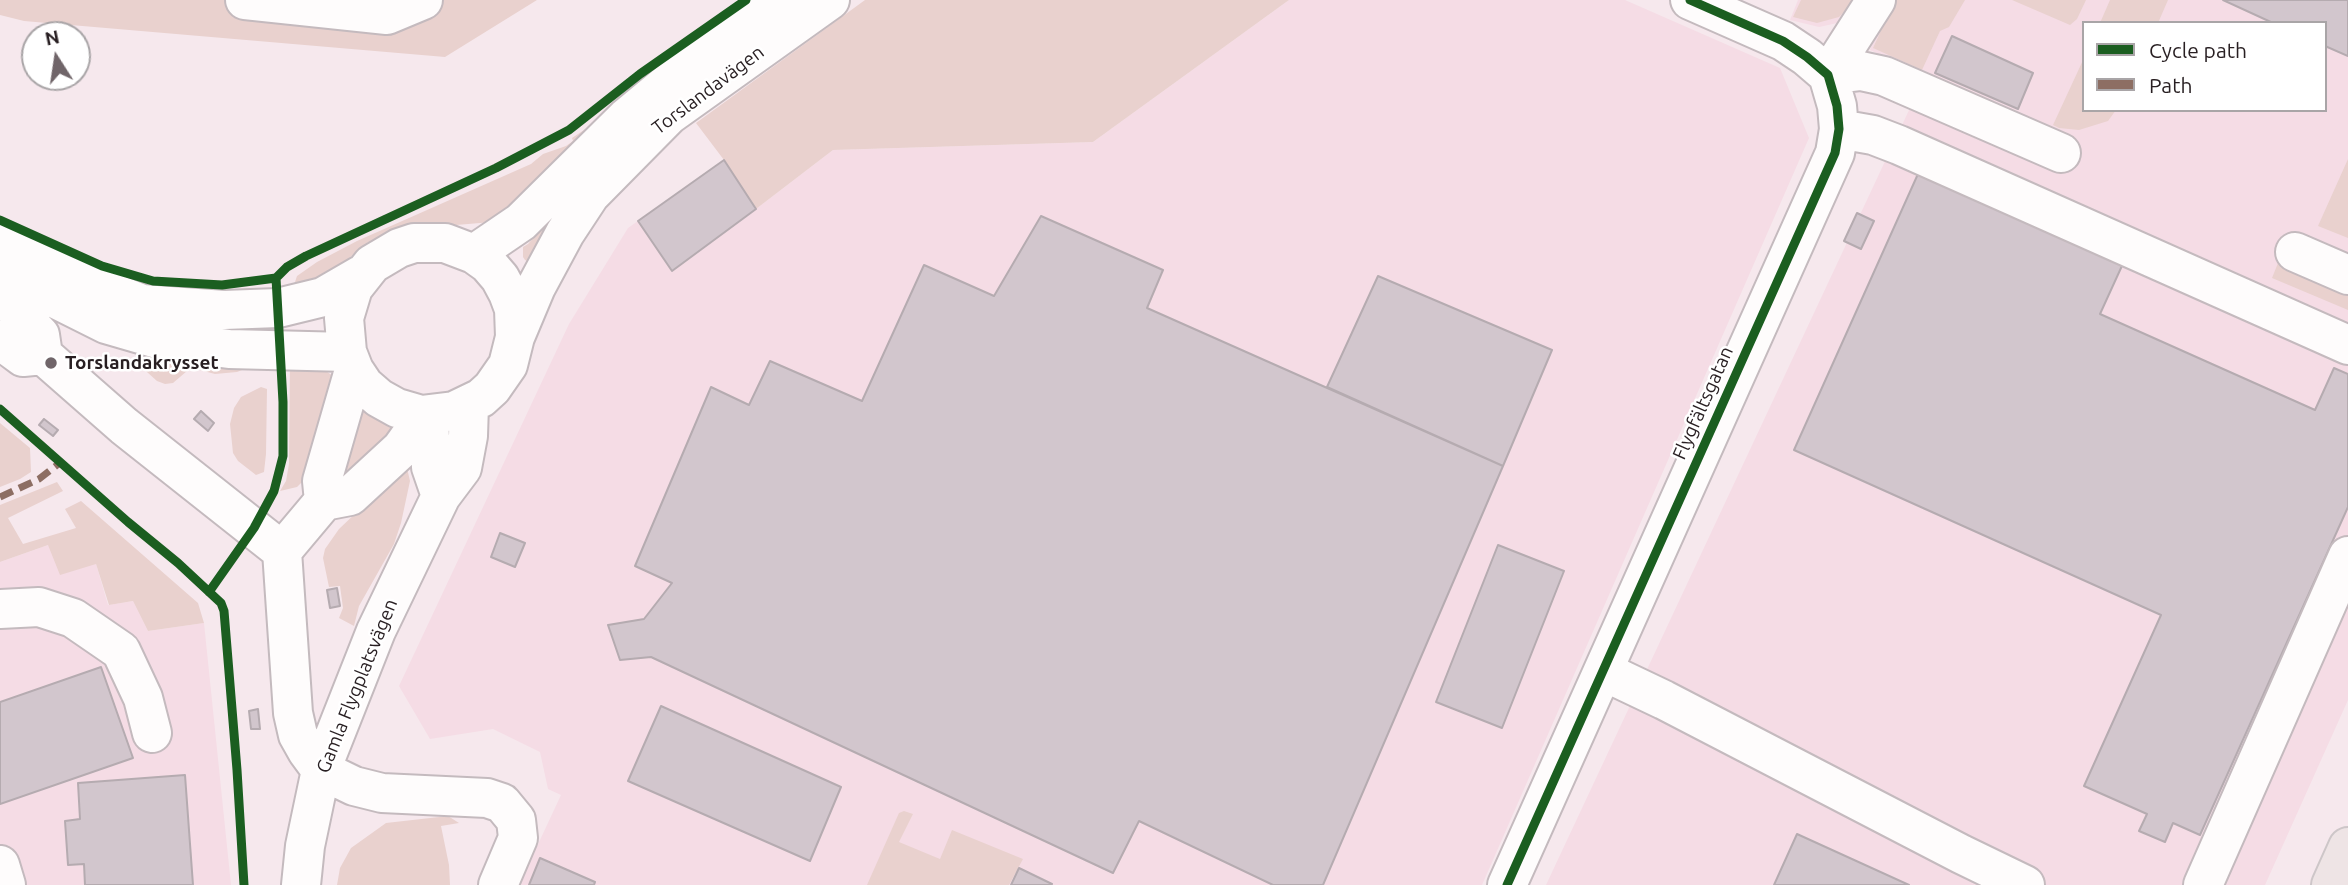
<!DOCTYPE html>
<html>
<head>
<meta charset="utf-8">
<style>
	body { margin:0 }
	#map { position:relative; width:2348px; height:885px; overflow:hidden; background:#f6e8ed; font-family:Ubuntu,sans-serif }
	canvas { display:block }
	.legend { position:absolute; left:2082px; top:21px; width:245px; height:91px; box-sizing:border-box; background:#fff; border:2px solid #a9a5a7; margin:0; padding:9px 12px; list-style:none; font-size:21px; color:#281f22 }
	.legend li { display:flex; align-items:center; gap:14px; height:35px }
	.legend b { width:35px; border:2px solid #a9a5a7 }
	.north { position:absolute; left:21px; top:21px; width:70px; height:70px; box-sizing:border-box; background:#fff; border:2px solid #a9a5a7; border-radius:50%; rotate:348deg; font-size:19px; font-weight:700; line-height:28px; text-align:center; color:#281f22 }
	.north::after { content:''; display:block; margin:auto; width:24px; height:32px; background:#706569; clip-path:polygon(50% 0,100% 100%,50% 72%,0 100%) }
</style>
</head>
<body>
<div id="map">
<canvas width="2348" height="885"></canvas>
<ul class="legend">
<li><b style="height:9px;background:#1b5e20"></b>Cycle path</li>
<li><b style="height:9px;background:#8d6e63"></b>Path</li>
</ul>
<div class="north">N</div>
</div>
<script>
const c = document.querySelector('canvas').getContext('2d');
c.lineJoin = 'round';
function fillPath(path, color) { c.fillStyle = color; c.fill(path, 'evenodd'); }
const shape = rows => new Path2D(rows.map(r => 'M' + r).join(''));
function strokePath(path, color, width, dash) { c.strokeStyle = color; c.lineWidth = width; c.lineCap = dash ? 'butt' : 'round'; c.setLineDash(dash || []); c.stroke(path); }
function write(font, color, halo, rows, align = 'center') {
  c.font = font + ' Ubuntu,sans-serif'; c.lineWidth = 5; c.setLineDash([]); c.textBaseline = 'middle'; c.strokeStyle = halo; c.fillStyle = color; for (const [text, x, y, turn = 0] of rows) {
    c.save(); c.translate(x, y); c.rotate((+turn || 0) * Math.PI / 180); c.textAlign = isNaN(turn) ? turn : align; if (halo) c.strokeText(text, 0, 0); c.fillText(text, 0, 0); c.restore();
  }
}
const built = shape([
	[1289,0,1625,0,1780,68,1809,138,1482,885,519,885,561,795,548,789,540,752,493,729,430,739,399,686,569,324,628,228,724,160,756,209,833,150,1093,142],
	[1798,0,2348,0,2348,700,2265,885,1546,885,1925,76,1870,50,1877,31,1846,16,1837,23,1819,27,1790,20],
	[2084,23,2325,23,2325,110,2084,110],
	[48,545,96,564,108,605,133,601,148,631,204,623,231,885,0,885,0,562]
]);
const green = shape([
	[0,0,537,0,445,57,24,21,0,15],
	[865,0,1289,0,1093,142,833,150,756,209,724,160,696,123],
	[1801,0,1856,0,1839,17,1817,23,1793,17],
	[1895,0,1965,0,1949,27,1940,31,1922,70,1873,48],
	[2012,0,2086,0,2077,19,2070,25],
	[2110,0,2168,0,2158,23,2100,23],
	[2084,58,2084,110,2116,110,2108,121,2079,130,2059,128,2053,125],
	[593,124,590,137,492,222,456,225,415,222,367,243,323,280,294,285,297,276,317,262,357,241,531,164,543,154,566,146,573,141,572,138],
	[2348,159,2348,238,2318,226],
	[581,185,531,263,525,260,523,257,523,247,528,244],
	[2280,258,2348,287,2348,310,2272,278],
	[138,348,243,364,242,370,237,372,215,374,196,369,187,371,173,383,165,384,157,381,138,364,135,360],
	[290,359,326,371,337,379,307,477,297,487,280,491,286,481,289,464],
	[261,387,267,389,266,454,264,472,256,475,238,461,233,453,230,424,234,408,241,397],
	[358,402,397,433,342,487,337,476],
	[0,423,30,448,31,472,20,479,0,487],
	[407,468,410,481,401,523,394,544,359,606,354,626,339,618,343,608,340,586,329,587,323,558,325,549,339,529,359,510],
	[57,482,63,491,8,518,23,544,76,528,65,509,81,501,198,603,204,623,148,631,133,601,109,605,96,564,60,575,48,545,0,562,0,505],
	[904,811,913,814,899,842,940,859,952,830,1023,859,1009,885,867,885,899,813],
	[448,816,459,823,441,826,449,865,450,885,337,885,340,868,351,848,386,823]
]);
const building = shape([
	[2223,0,2348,0,2348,56,2325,46,2325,23,2273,23,2223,0],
	[1952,36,2033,73,2018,109,1935,73,1952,36],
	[724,160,756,209,672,271,638,221,724,160],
	[1922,165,2126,257,2100,314,2315,410,2334,368,2348,374,2348,507,2200,835,2173,823,2165,842,2139,831,2147,814,2084,786,2161,615,1794,450,1922,165],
	[1857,213,1874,221,1861,249,1844,241,1857,213],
	[1041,216,1163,270,1147,308,1503,466,1323,885,1273,885,1139,821,1113,873,651,657,620,660,608,625,644,619,672,583,635,566,711,387,749,405,770,361,862,401,924,265,994,296,1041,216],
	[1378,276,1552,350,1503,466,1327,387,1378,276],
	[201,411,214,423,208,431,194,419,201,411],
	[44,419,58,430,53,436,39,425,44,419],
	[500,533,525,543,515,567,491,557,500,533],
	[1498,545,1564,571,1502,728,1436,702,1498,545],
	[337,588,340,606,330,608,327,590,337,588],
	[101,667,133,758,0,804,0,702,101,667],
	[661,706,841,787,810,861,628,781,661,706],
	[258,709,260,729,251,729,249,711,258,709],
	[185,775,193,885,85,885,84,864,68,865,65,821,80,819,78,783,185,775],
	[1797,834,1909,885,1774,885,1797,834],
	[540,858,595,882,594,885,529,885,540,858],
	[1019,868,1052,884,1051,885,1011,885,1019,868]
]);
const minor = shape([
	[245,0,387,15,423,0],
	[1828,75,1861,71,1884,76,2061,153],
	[1828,75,1876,0],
	[1839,129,1873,135,1899,145,2348,345],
	[0,243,54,269,142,304,224,310,278,308,323,297,361,275],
	[2295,252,2348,275],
	[474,254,521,222,626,118,702,55,784,0],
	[8,275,106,324,161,340,229,349,347,352],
	[0,293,40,335,43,355,124,426,282,551],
	[515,337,514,309,508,293,500,278,488,264,474,254,445,243,414,243,399,248,372,264,353,288,344,318,347,352,354,370,364,385,379,398,397,408,421,415,454,411,481,398,492,388,508,365,515,337,536,287,565,233,590,195,669,115,830,0],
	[0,340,23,357,43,355],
	[421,415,411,435,401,449,350,496,324,501,282,551,293,713,298,735,307,751,321,770,354,786,382,793,487,798,502,803,516,820,518,838,498,885],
	[429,415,431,467,441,496],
	[324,501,322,481,354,370],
	[0,609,39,607,73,618,121,651,143,698,152,733],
	[1603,671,1664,700,1961,854,2025,885],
	[0,865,6,885],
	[301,885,305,846,321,770,376,631,441,496,462,468,468,436,469,405],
	[1507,885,1835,153,1839,129,1837,106,1828,75,1807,57,1783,41,1690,0],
	[2203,885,2348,556]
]);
const major = shape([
	[2331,885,2348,847]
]);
const quiet = shape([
	[0,497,39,479,61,462]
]);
const cycleway = shape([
	[0,220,102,266,153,281,222,285,276,278,287,267,306,256,496,168,569,130,640,74,746,0],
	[0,409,128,522,178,563,221,603,224,611,237,770,244,885],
	[209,592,254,528,274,491,283,456,283,402,276,278],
	[1507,885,1835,153,1839,129,1837,106,1828,75,1807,57,1783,41,1690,0]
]);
const markers = [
	[51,363,7,"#706569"]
];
const streetNames = [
	["Torslandavägen",708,90,-37],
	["Flygfältsgatan",1703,403,-66],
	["Gamla Flygplatsvägen",357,686,-68]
];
const poiNames = [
	["Torslandakrysset",65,363]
];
fillPath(built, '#f5dce5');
fillPath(green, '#e9d1ce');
fillPath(building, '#d2c6cd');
strokePath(building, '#b5abb0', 2);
strokePath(minor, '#c4babe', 42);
strokePath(major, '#cdc6c8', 42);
strokePath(minor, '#fefcfc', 38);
strokePath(major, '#eee4e5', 38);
strokePath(quiet, '#8d6e63', 7, [14, 7]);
strokePath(cycleway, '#1b5e20', 9);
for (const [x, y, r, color] of markers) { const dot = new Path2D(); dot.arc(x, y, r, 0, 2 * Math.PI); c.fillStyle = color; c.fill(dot); strokePath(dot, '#fff', 2.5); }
write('19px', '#281f22', '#fff', streetNames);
write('bold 19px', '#281f22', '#fff', poiNames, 'left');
</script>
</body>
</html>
